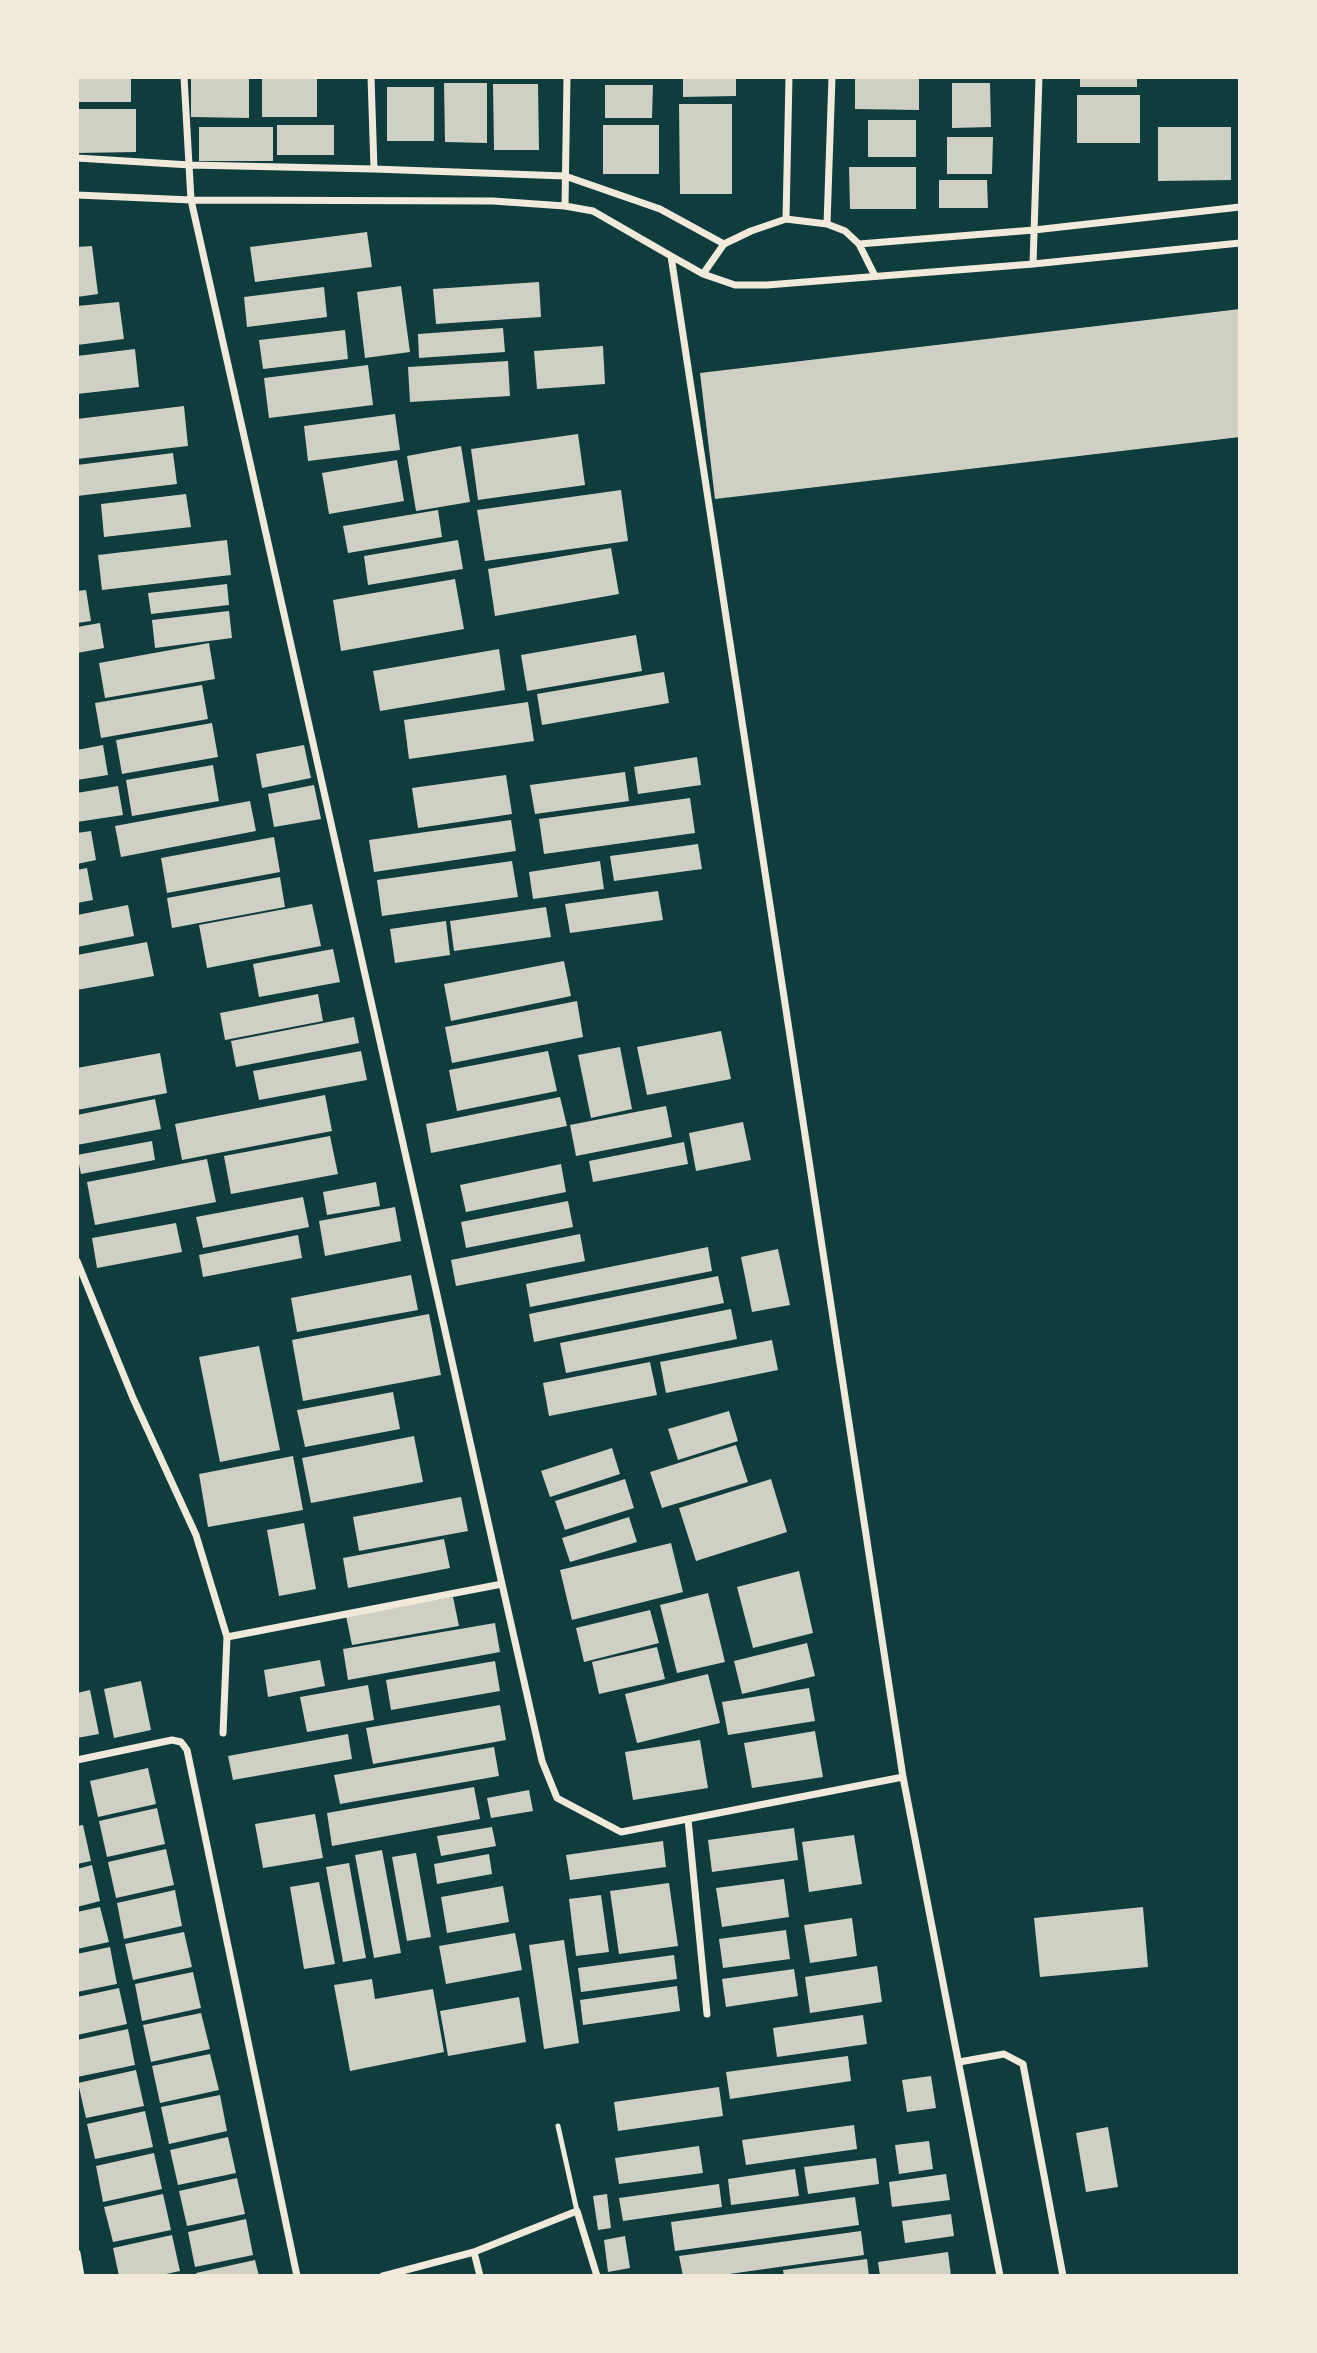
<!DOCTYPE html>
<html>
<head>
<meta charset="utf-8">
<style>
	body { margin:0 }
	#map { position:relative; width:1317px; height:2353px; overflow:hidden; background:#0f3d3e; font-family:"PT Serif",serif }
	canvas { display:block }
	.frame { position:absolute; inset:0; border:79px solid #f1e9da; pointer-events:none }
</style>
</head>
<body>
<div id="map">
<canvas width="1317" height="2353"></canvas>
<div class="frame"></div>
</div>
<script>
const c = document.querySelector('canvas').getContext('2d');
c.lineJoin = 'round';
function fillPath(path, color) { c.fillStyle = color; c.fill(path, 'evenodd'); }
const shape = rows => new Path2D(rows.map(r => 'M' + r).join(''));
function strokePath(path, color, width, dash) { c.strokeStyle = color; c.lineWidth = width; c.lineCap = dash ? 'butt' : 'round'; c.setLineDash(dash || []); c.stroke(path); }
const building = shape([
	[77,77,131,77,131,102,77,102],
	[191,77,249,77,249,118,191,117],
	[683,77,736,77,736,96,683,97],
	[855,77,919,77,919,110,855,109],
	[1080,77,1137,77,1137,87,1080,87],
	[262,79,317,79,317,117,262,117],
	[444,83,487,83,487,143,445,142],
	[952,83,990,83,991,127,952,128],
	[493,84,538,84,539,150,494,150],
	[605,85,653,85,652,118,605,118],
	[387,87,434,87,434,141,387,141],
	[1077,95,1140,95,1140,143,1077,143],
	[679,104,732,104,732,194,680,194],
	[77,109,136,109,136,152,77,153],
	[868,120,916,120,916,157,868,157],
	[277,125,334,125,334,155,277,155],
	[603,125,659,125,659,174,603,174],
	[199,127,273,127,273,161,199,161],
	[1158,127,1231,127,1231,180,1158,181],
	[947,137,993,137,992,174,947,174],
	[849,167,916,167,916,209,850,209],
	[939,180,987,180,988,208,939,208],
	[367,232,372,267,255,282,250,247],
	[92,246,98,294,77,297,77,247],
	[539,282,541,317,436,324,433,289],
	[401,286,410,352,365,358,357,292],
	[324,287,327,317,247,327,244,297],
	[119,302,124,339,77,345,77,306],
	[1240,309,1240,437,715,499,700,373],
	[503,328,505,352,419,358,418,334],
	[345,330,348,359,263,369,259,340],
	[603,346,605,384,537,389,534,351],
	[135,349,139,387,77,394,77,356],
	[508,361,510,396,410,402,408,367],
	[368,365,373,405,269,418,264,378],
	[184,406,188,446,77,459,77,419],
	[395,414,400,450,308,461,304,426],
	[578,434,585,485,478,500,471,449],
	[461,446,470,502,416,511,407,456],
	[173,453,177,484,77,496,77,465],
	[397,460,404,501,329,514,322,473],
	[621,490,628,541,485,561,477,510],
	[186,494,191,527,104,537,101,504],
	[438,510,442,537,348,553,343,526],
	[227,540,231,575,102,590,98,555],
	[458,540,463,569,368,585,364,556],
	[611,548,619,594,495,616,488,569],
	[455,579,464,629,341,651,333,600],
	[227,584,229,605,151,614,148,593],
	[86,590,91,621,77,623,77,591],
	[229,611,232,638,155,648,152,620],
	[100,623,104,648,77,653,77,627],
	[636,635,642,671,527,691,521,655],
	[209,643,215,679,105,698,99,663],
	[499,649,505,690,380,711,373,671],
	[664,672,669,703,542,725,537,694],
	[202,685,208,719,101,738,95,703],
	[528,702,534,741,409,759,404,720],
	[212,723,218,757,122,774,116,740],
	[103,745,108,775,77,780,77,750],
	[304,745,311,778,262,788,256,754],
	[697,757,701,785,638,794,634,767],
	[213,765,219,801,132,816,126,780],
	[625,772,629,801,535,814,530,785],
	[506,775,512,814,418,828,412,788],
	[314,785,321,819,274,827,268,794],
	[118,786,123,815,77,822,77,793],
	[690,798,695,833,544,854,539,819],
	[250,801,256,831,121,857,115,826],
	[511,820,516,851,374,872,369,840],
	[91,831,96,860,77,864,77,833],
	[274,837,280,872,167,893,161,858],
	[698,844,702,869,614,881,610,856],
	[512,861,518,897,382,916,377,880],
	[600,861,604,889,533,899,529,872],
	[87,868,93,900,77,903,77,870],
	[280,877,285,907,172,928,167,898],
	[658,891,663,920,570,933,565,904],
	[312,904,321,946,207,968,199,925],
	[128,905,134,936,77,947,77,915],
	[546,907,551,937,454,951,450,921],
	[446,921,450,955,395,963,390,929],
	[147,942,154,976,77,990,77,955],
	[333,949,340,982,259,997,253,964],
	[564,961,571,996,451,1021,444,984],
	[318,994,323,1021,225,1040,220,1013],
	[577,1001,583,1037,452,1063,445,1027],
	[354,1017,359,1043,236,1067,231,1041],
	[721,1031,731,1079,647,1095,637,1047],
	[620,1047,632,1109,591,1118,578,1055],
	[361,1051,367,1080,259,1100,253,1071],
	[548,1051,557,1091,457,1111,449,1070],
	[160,1053,167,1093,77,1110,77,1068],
	[325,1095,332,1131,182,1160,175,1124],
	[560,1097,567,1126,431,1153,426,1124],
	[155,1099,161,1129,77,1145,77,1115],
	[666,1106,672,1137,576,1156,570,1125],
	[743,1122,751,1160,696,1171,689,1133],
	[330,1136,338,1174,231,1194,224,1156],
	[152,1141,155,1160,81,1174,77,1155],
	[684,1142,688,1164,593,1182,589,1161],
	[207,1159,216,1202,95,1225,87,1182],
	[561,1164,566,1192,466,1212,460,1185],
	[376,1182,380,1206,327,1215,323,1192],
	[303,1197,309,1227,203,1248,196,1217],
	[568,1201,573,1227,466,1248,461,1222],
	[395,1207,401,1241,325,1256,319,1221],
	[176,1223,182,1252,97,1268,92,1238],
	[580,1234,585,1261,456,1286,451,1260],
	[298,1235,302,1258,203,1277,199,1255],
	[708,1247,712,1271,530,1307,526,1284],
	[778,1249,790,1305,752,1312,741,1257],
	[411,1275,418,1310,297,1332,291,1298],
	[718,1276,724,1303,534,1342,529,1314],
	[731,1309,737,1339,566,1373,560,1343],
	[429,1314,441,1375,303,1401,292,1340],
	[772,1340,778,1370,666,1393,660,1362],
	[259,1346,280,1450,220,1462,199,1357],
	[650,1362,657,1395,549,1416,543,1383],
	[393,1392,400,1429,305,1447,297,1410],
	[729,1411,738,1441,678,1460,668,1429],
	[414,1436,423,1482,311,1503,302,1458],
	[736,1445,748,1482,662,1508,650,1472],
	[612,1448,620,1474,550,1497,541,1471],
	[293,1456,303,1510,208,1527,199,1474],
	[625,1479,634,1508,565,1530,555,1501],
	[771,1479,787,1532,696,1561,679,1508],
	[461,1497,468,1531,359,1551,353,1517],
	[629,1517,637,1542,570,1562,562,1538],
	[304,1523,316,1589,279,1596,267,1530],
	[444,1539,450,1568,348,1588,343,1558],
	[671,1543,683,1592,572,1620,560,1570],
	[799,1571,813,1633,753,1648,737,1587],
	[708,1593,725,1662,677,1673,660,1605],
	[453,1597,459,1626,352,1645,346,1616],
	[650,1610,659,1643,584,1662,576,1628],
	[495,1623,500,1652,348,1680,343,1649],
	[807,1643,815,1676,742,1694,734,1661],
	[657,1647,665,1679,599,1694,592,1662],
	[320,1660,325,1686,268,1697,264,1670],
	[495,1661,500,1691,391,1710,386,1680],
	[708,1674,720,1723,637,1743,625,1694],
	[141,1681,151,1730,114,1738,104,1689],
	[368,1685,374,1720,307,1732,300,1697],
	[809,1688,815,1721,728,1735,722,1702],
	[90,1690,99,1734,77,1738,77,1693],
	[500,1705,506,1740,373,1764,366,1728],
	[815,1731,823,1777,752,1788,744,1743],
	[348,1734,352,1759,233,1780,228,1756],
	[700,1740,708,1788,633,1800,625,1752],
	[494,1747,499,1776,340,1804,334,1775],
	[148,1768,156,1804,98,1817,90,1781],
	[474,1787,480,1819,332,1846,327,1813],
	[529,1790,533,1811,491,1818,487,1798],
	[157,1808,165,1844,107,1857,99,1821],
	[315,1814,323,1858,263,1868,255,1824],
	[83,1825,91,1861,77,1864,77,1826],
	[492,1827,496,1846,441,1856,437,1836],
	[794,1828,798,1860,712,1872,708,1840],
	[854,1835,862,1884,809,1892,802,1842],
	[663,1841,666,1867,570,1880,566,1855],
	[166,1849,174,1885,116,1898,108,1862],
	[382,1850,401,1953,374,1958,355,1855],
	[416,1853,431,1937,407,1941,392,1857],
	[489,1854,492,1874,437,1884,434,1864],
	[349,1863,366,1958,343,1962,326,1867],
	[92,1865,100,1901,77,1907,77,1869],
	[784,1879,789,1917,722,1927,716,1888],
	[319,1882,335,1964,304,1969,290,1887],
	[669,1883,678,1946,619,1954,610,1891],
	[503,1886,509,1922,447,1933,441,1897],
	[175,1890,182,1926,124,1939,117,1903],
	[601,1895,609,1952,576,1956,569,1899],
	[100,1907,109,1942,77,1949,77,1912],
	[1143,1907,1148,1967,1040,1977,1034,1918],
	[852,1918,857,1956,810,1963,804,1925],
	[786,1930,790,1959,723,1968,719,1939],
	[184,1932,192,1967,133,1980,125,1944],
	[515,1933,522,1970,446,1984,439,1946],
	[564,1940,579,2043,544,2049,529,1945],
	[110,1947,117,1984,77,1992,77,1954],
	[674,1955,677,1979,581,1992,578,1968],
	[877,1966,882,2002,810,2013,805,1977],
	[794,1969,798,1996,726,2007,722,1979],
	[193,1972,201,2008,142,2021,135,1984],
	[372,1979,375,1999,433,1989,444,2052,350,2071,334,1985],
	[677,1986,680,2011,583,2025,580,2000],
	[119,1988,127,2024,77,2035,77,1997],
	[519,1997,526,2042,448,2056,440,2011],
	[201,2013,210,2049,151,2062,143,2025],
	[863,2015,867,2044,777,2057,773,2028],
	[128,2029,135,2065,77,2077,77,2040],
	[210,2054,219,2090,160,2103,152,2066],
	[848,2056,851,2081,730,2099,726,2072],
	[136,2070,144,2106,86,2118,78,2083],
	[931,2076,936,2108,907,2112,902,2080],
	[719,2087,723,2116,618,2131,614,2102],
	[220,2095,227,2131,169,2144,161,2107],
	[145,2111,153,2147,95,2159,87,2124],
	[854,2125,857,2149,746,2165,742,2140],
	[1108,2127,1118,2187,1086,2192,1076,2133],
	[228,2137,236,2173,178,2185,170,2150],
	[929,2141,933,2169,899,2174,895,2145],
	[699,2146,703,2173,619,2184,615,2158],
	[154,2153,162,2189,103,2202,96,2166],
	[876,2158,879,2184,808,2194,804,2167],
	[795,2169,799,2196,731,2205,728,2179],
	[946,2174,950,2200,892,2207,889,2182],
	[237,2178,245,2214,187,2226,179,2191],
	[719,2184,722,2207,623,2221,619,2198],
	[163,2194,171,2230,113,2242,104,2207],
	[607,2194,611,2228,598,2230,593,2196],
	[855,2197,859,2225,675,2251,671,2222],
	[951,2214,954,2236,905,2243,902,2221],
	[246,2219,253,2255,195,2267,188,2232],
	[861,2231,864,2255,715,2276,683,2276,679,2256],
	[172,2235,180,2271,157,2276,119,2276,113,2248],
	[625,2236,630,2268,608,2272,604,2240],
	[948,2252,951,2276,880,2276,878,2262],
	[867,2259,869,2276,784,2276,783,2270],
	[255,2260,259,2276,197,2276,196,2273]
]);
const service = shape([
	[558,2126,577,2211]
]);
const minor = shape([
	[184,77,191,200,502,1584,542,1761,557,1798,621,1832,903,1777],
	[77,158,190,165,374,169,371,77],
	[374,169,565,176,660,209,724,244],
	[77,195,191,200,493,201,565,206,593,211,671,256],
	[565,206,567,77],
	[786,219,789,77],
	[827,224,832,77],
	[859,244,1034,230,1240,207],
	[1033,264,1039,77],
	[703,274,724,244,751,231,786,219,827,224,845,231,859,244,875,276],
	[77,1261,133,1398,196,1535,227,1637,223,1733],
	[227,1637,502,1584],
	[77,1760,172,1740,181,1742,187,1750,297,2276],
	[688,1819,707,2014],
	[959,2062,1004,2054,1023,2064,1063,2276],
	[474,2252,577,2211,597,2276],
	[77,2253,81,2276],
	[383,2276,474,2252,480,2276],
	[1000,2276,903,1777,671,256,703,274,735,285,767,285,1033,264,1240,243]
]);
fillPath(building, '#cfcfc3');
strokePath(service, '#f1e9da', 5);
strokePath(minor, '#f1e9da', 7);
</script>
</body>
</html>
